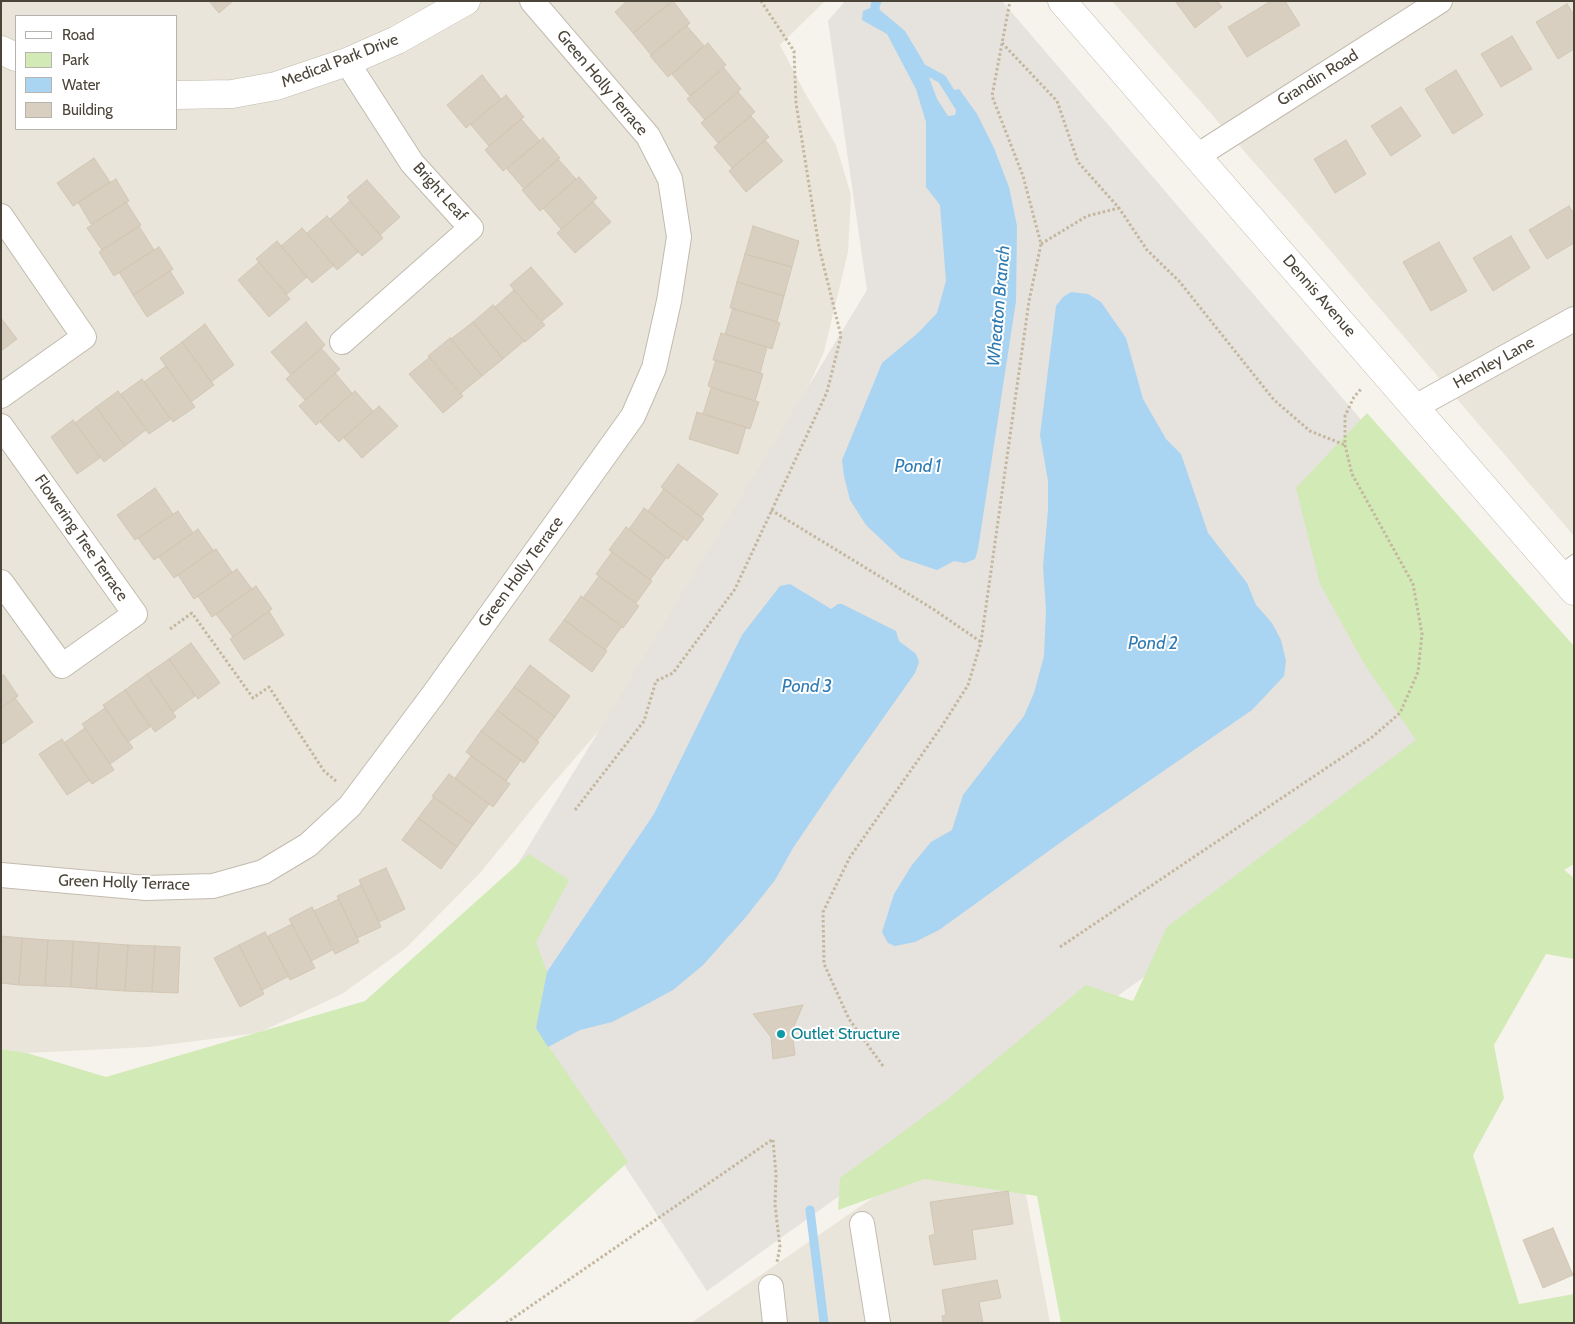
<!DOCTYPE html>
<html>
<head>
<meta charset="utf-8">
<style>
	body { margin:0 }
	#map { position:relative; width:1575px; height:1324px; overflow:hidden; background:#f6f3ec; font-family:Cabin,sans-serif }
	canvas { display:block }
	.frame { position:absolute; inset:0; border:2px solid #4b4439; pointer-events:none }
	.legend { position:absolute; left:15px; top:15px; width:162px; height:115px; box-sizing:border-box; background:#fff; border:1px solid #b7b4b0; margin:0; padding:6px 9px; list-style:none; font-size:15px; color:#4b4439 }
	.legend li { display:flex; align-items:center; gap:10px; height:25px }
	.legend b { width:25px; border:1px solid #b7b4b0 }
</style>
</head>
<body>
<div id="map">
<canvas width="1575" height="1324"></canvas>
<div class="frame"></div>
<ul class="legend">
<li><b style="height:6px;background:#fff"></b>Road</li>
<li><b style="height:14px;background:#d2eab5"></b>Park</li>
<li><b style="height:14px;background:#a9d4f2"></b>Water</li>
<li><b style="height:14px;background:#d8cfc1"></b>Building</li>
</ul>
</div>
<script>
const c = document.querySelector('canvas').getContext('2d');
c.lineJoin = 'round';
function fillPath(path, color) { c.fillStyle = color; c.fill(path, 'evenodd'); }
const shape = rows => new Path2D(rows.map(r => 'M' + r).join(''));
function strokePath(path, color, width, dash) { c.strokeStyle = color; c.lineWidth = width; c.lineCap = dash ? 'butt' : 'round'; c.setLineDash(dash || []); c.stroke(path); }
function write(font, color, halo, rows, align = 'center') {
  c.font = font + ' Cabin,sans-serif'; c.lineWidth = 4; c.setLineDash([]); c.textBaseline = 'middle'; c.strokeStyle = halo; c.fillStyle = color; for (const [text, x, y, turn = 0] of rows) {
    c.save(); c.translate(x, y); c.rotate((+turn || 0) * Math.PI / 180); c.textAlign = isNaN(turn) ? turn : align; if (halo) c.strokeText(text, 0, 0); c.fillText(text, 0, 0); c.restore();
  }
}
const residential = shape([
	[1,1,825,1,780,45,805,93,836,145,851,195,848,252,824,352,778,454,644,679,550,787,480,873,406,948,342,994,258,1033,149,1047,27,1053,1,1049],
	[16,16,176,16,176,129,16,129],
	[1112,1,1574,1,1574,536,1294,208],
	[1009,1104,1050,1323,691,1323]
]);
const industrial = shape([
	[845,1,1002,1,1574,668,707,1291,474,936,867,290,828,21]
]);
const green = shape([
	[1367,413,1574,646,1574,864,1564,870,1574,878,1574,959,1546,954,1494,1045,1504,1098,1473,1155,1519,1304,1574,1294,1574,1323,1061,1323,1037,1196,924,1179,838,1210,840,1178,948,1099,1086,985,1133,1001,1167,927,1416,740,1365,665,1320,584,1296,488],
	[529,854,569,880,536,942,547,972,536,1028,628,1162,499,1279,447,1323,1,1323,1,1049,27,1053,106,1077,365,1001]
]);
const water = shape([
	[875,6,905,31,923,61,937,99,948,116,955,115,957,107,954,90,959,89,977,114,994,148,1009,187,1017,226,1016,301,978,549,975,559,965,563,954,561,937,570,901,558,866,525,850,500,844,476,842,460,882,363,918,333,937,313,946,281,940,205,926,187,926,122,916,89,887,34,862,20,863,11],
	[1071,292,1088,294,1101,302,1126,338,1143,399,1166,439,1181,454,1208,533,1247,583,1256,605,1272,623,1281,640,1286,661,1284,676,1252,710,1075,832,939,930,915,942,895,946,888,943,882,932,894,894,912,865,931,842,952,830,963,795,1024,716,1034,693,1044,656,1046,609,1043,567,1048,510,1048,481,1040,435,1056,306,1063,297],
	[790,584,831,609,838,604,842,604,896,631,899,641,916,654,919,662,915,673,833,789,793,848,775,880,745,918,703,965,673,990,649,1003,612,1022,580,1030,548,1047,536,1028,547,972,654,814,742,635,780,586]
]);
const stream = shape([
	[875,18,875,6,877,1],
	[916,65,942,79,962,111],
	[810,1210,824,1323]
]);
const building = shape([
	[209,1,233,1,219,13,209,1],
	[627,1,668,1,670,3,633,33,615,12,627,1],
	[673,1,690,23,651,55,633,33,673,1],
	[1175,1,1217,1,1222,7,1195,28,1175,1],
	[1271,1,1285,1,1300,25,1247,57,1228,27,1271,1],
	[1567,4,1574,15,1574,49,1558,59,1536,22,1567,4],
	[686,25,704,46,668,77,650,56,686,25],
	[1512,36,1532,69,1501,87,1481,54,1512,36],
	[708,43,726,65,690,96,672,74,708,43],
	[724,68,741,89,705,120,687,99,724,68],
	[1456,70,1483,115,1453,134,1425,89,1456,70],
	[482,75,501,99,466,128,447,105,482,75],
	[738,92,755,112,718,143,701,123,738,92],
	[506,95,524,117,489,146,471,125,506,95],
	[1401,107,1421,136,1391,156,1371,126,1401,107],
	[751,116,769,137,732,168,714,147,751,116],
	[521,119,540,141,503,171,485,150,521,119],
	[543,138,560,158,524,189,507,169,543,138],
	[765,140,783,161,746,192,729,171,765,140],
	[1346,140,1366,174,1335,193,1314,159,1346,140],
	[94,158,110,182,73,206,57,183,94,158],
	[558,159,576,179,540,211,522,190,558,159],
	[579,177,597,198,561,229,543,208,579,177],
	[116,179,129,201,91,224,78,202,116,179],
	[367,180,400,217,380,235,347,197,367,180],
	[350,201,383,238,362,256,330,219,350,201],
	[126,202,141,225,102,250,87,228,126,202],
	[593,202,611,222,575,253,557,233,593,202],
	[1569,206,1574,214,1574,243,1547,259,1529,230,1569,206],
	[327,216,358,252,337,270,307,233,327,216],
	[139,226,154,250,114,276,99,252,139,226],
	[753,226,799,241,792,267,745,254,753,226],
	[302,228,334,265,312,283,281,246,302,228],
	[1511,236,1530,268,1493,291,1473,258,1511,236],
	[277,241,307,277,287,294,256,259,277,241],
	[1439,242,1467,291,1431,311,1403,262,1439,242],
	[159,247,173,269,133,295,119,272,159,247],
	[745,254,792,267,784,296,737,282,745,254],
	[259,262,290,299,269,317,238,280,259,262],
	[531,267,563,304,541,322,510,285,531,267],
	[170,271,184,293,147,317,133,295,170,271],
	[737,282,784,296,777,322,730,308,737,282],
	[514,290,545,325,525,342,495,307,514,290],
	[493,305,524,341,503,359,473,322,493,305],
	[733,308,780,323,772,349,725,334,733,308],
	[1,318,17,339,1,351,1,318],
	[306,322,325,345,291,375,271,352,306,322],
	[473,322,503,359,482,376,451,339,473,322],
	[205,324,234,365,211,382,182,342,205,324],
	[721,333,767,347,760,373,713,360,721,333],
	[450,338,482,376,460,394,428,356,450,338],
	[182,342,214,385,191,402,160,358,182,342],
	[321,348,340,369,305,400,286,379,321,348],
	[430,357,463,396,443,413,409,374,430,357],
	[716,360,763,374,755,401,708,386,716,360],
	[166,366,195,407,173,422,144,382,166,366],
	[335,373,352,393,316,425,299,406,335,373],
	[142,379,171,419,149,434,121,394,142,379],
	[711,388,759,402,750,429,703,414,711,388],
	[118,391,147,429,125,446,96,407,118,391],
	[355,391,373,411,339,442,320,422,355,391],
	[379,406,398,426,362,458,344,438,379,406],
	[96,407,125,446,104,462,75,423,96,407],
	[697,412,746,427,738,454,689,439,697,412],
	[73,420,100,458,77,474,51,437,73,420],
	[678,464,718,494,701,517,661,487,678,464],
	[155,488,173,514,135,540,117,515,155,488],
	[664,489,704,519,687,541,648,511,664,489],
	[644,508,684,538,668,559,629,529,644,508],
	[178,511,193,533,154,560,138,538,178,511],
	[626,527,666,558,650,580,609,550,626,527],
	[198,529,213,550,174,578,159,557,198,529],
	[216,549,232,572,194,599,178,575,216,549],
	[612,552,652,581,636,603,596,574,612,552],
	[237,569,252,589,212,617,198,596,237,569],
	[599,576,639,606,623,628,583,598,599,576],
	[256,586,272,609,233,637,216,614,256,586],
	[581,596,622,626,605,650,564,620,581,596],
	[269,611,284,635,244,660,230,639,269,611],
	[564,620,607,651,592,672,549,640,564,620],
	[191,643,220,683,198,699,169,659,191,643],
	[169,659,195,696,173,712,147,674,169,659],
	[530,665,570,696,555,717,514,687,530,665],
	[147,674,176,717,155,732,125,690,147,674],
	[4,675,18,696,1,708,1,676,4,675],
	[514,687,555,717,537,741,497,710,514,687],
	[125,690,150,727,128,742,103,705,125,690],
	[15,698,33,722,1,745,1,708,15,698],
	[105,708,133,748,110,764,82,724,105,708],
	[497,710,539,742,524,763,481,731,497,710],
	[85,728,114,770,92,784,64,743,85,728],
	[481,731,521,760,506,781,466,752,481,731],
	[62,739,90,780,67,795,39,754,62,739],
	[471,756,510,784,493,807,455,778,471,756],
	[449,774,489,804,473,825,432,796,449,774],
	[434,797,473,825,457,847,418,818,434,797],
	[418,818,457,847,441,869,402,840,418,818],
	[386,868,405,909,379,922,359,880,386,868],
	[361,885,381,927,357,938,337,896,361,885],
	[339,899,359,942,335,954,314,911,339,899],
	[312,907,334,949,311,961,289,919,312,907],
	[292,924,315,968,290,980,268,936,292,924],
	[265,932,289,976,262,990,239,945,265,932],
	[1,936,22,938,19,985,1,983,1,936],
	[22,938,48,940,45,986,19,985,22,938],
	[48,940,73,941,71,987,45,986,48,940],
	[73,941,99,943,96,989,71,987,73,941],
	[99,943,128,945,125,991,96,989,99,943],
	[128,945,155,946,152,992,125,991,128,945],
	[239,945,264,994,240,1007,214,958,239,945],
	[155,946,180,947,178,993,152,992,155,946],
	[803,1005,792,1031,795,1055,773,1059,771,1037,753,1014,803,1005],
	[1008,1191,1013,1224,972,1230,976,1259,934,1265,929,1236,935,1234,930,1202,1008,1191],
	[1553,1228,1573,1275,1543,1288,1523,1240,1553,1228],
	[997,1280,1001,1298,979,1302,983,1323,943,1323,942,1316,946,1315,942,1290,997,1280]
]);
const path = shape([
	[1002,43,1057,101,1078,162,1119,208,1147,250,1179,281,1274,400,1310,431,1345,445],
	[1041,244,1087,216,1119,208],
	[771,510,933,609,981,642],
	[170,629,192,613,253,698,269,687,324,771,336,781],
	[575,810,644,721,656,681,673,673,735,589,827,392,841,336,819,247,796,103,794,51,761,1],
	[1060,947,1371,738,1400,713,1418,672,1422,634,1413,584,1352,474,1345,445,1345,416,1354,397,1362,388],
	[883,1066,849,1019,824,964,823,912,850,857,942,726,968,685,981,642,1029,301,1041,244,1023,176,992,96,1010,1],
	[773,1140,776,1175,775,1205,780,1247,777,1262],
	[506,1323,773,1139]
]);
const service = shape([
	[1558,573,1574,561]
]);
const minor = shape([
	[1197,156,1440,1],
	[1,216,84,337,1,396],
	[342,342,471,228,412,163,347,62],
	[1415,407,1574,319],
	[1,426,135,614,62,666,1,582],
	[1,875,146,888,213,886,263,872,308,845,350,806,433,695,633,416,654,368,669,301,679,237,670,179,648,136,532,1],
	[862,1224,878,1323],
	[771,1287,775,1323]
]);
const tertiary = shape([
	[1062,1,1574,591],
	[1,50,16,57],
	[176,95,232,94,276,86,347,62,397,40,466,1]
]);
const markers = [
	[781,1034,5,"#0f9aa8"]
];
const streetNames = [
	["Medical Park Drive",340,61,-21],
	["Grandin Road",1318,78,-32],
	["Green Holly Terrace",602,83,50],
	["Bright Leaf",440,192,48],
	["Dennis Avenue",1319,296,49],
	["Hemley Lane",1494,363,-29],
	["Flowering Tree Terrace",81,538,55],
	["Green Holly Terrace",521,572,-54],
	["Green Holly Terrace",124,883,2]
];
const cultureNames = [
	["Outlet Structure",791,1034]
];
const waterNames = [
	["Wheaton Branch",999,306,-85],
	["Pond 1",918,467],
	["Pond 2",1153,644],
	["Pond 3",807,687]
];
fillPath(residential, '#eae5da');
fillPath(industrial, '#e6e2dd');
fillPath(green, '#d2eab5');
fillPath(water, '#a9d4f2');
strokePath(stream, '#a9d4f2', 9);
fillPath(building, '#d8cfc1');
strokePath(building, '#d3c7b4', 1);
strokePath(service, '#c2bbae', 14);
strokePath(minor, '#c2bbae', 26);
strokePath(tertiary, '#c2bbae', 29);
strokePath(path, '#c4b79f', 3, [2.5, 2.5]);
strokePath(service, '#fff', 12);
strokePath(minor, '#fff', 24);
strokePath(tertiary, '#fff', 28);
for (const [x, y, r, color] of markers) { const dot = new Path2D(); dot.arc(x, y, r, 0, 2 * Math.PI); c.fillStyle = color; c.fill(dot); strokePath(dot, '#fff', 2); }
write('16px', '#4b4439', '#fff', streetNames);
write('16px', '#0d838f', '#fff', cultureNames, 'left');
write('italic 18px', '#2e7ab2', '#fff', waterNames);
</script>
</body>
</html>
